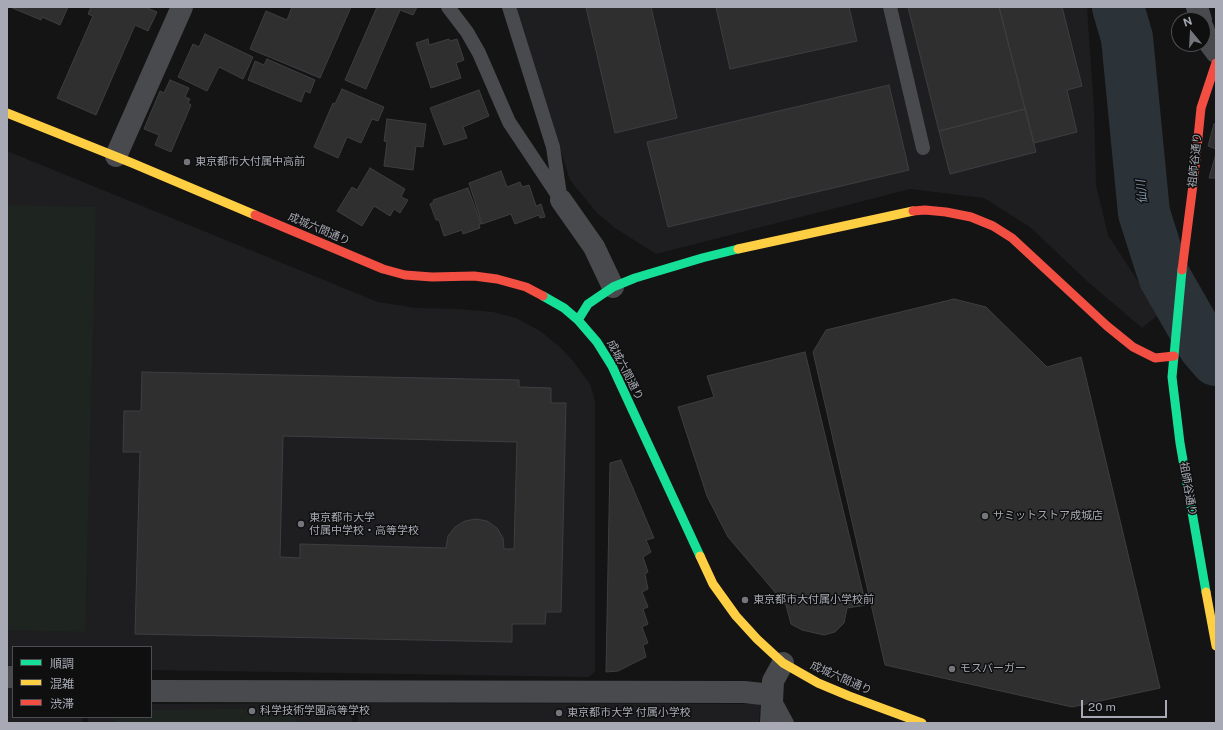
<!DOCTYPE html>
<html>
<head>
<meta charset="utf-8">
<style>
	body { margin:0 }
	#map { position:relative; width:1223px; height:730px; overflow:hidden; background:#141415; font-family:"Public Sans","Noto Sans JP",sans-serif }
	canvas { display:block }
	.frame { position:absolute; inset:0; border:8px solid #a7aab4; pointer-events:none }
	.legend { position:absolute; left:12px; top:646px; width:140px; height:72px; box-sizing:border-box; background:#0f0f10; border:1px solid #4c4d52; margin:0; padding:5px 7px; list-style:none; font-size:12px; color:#a7aab4 }
	.legend li { display:flex; align-items:center; gap:8px; height:20px }
	.legend b { width:20px; border:1px solid #4c4d52 }
	.north { position:absolute; left:1171px; top:12px; width:40px; height:40px; box-sizing:border-box; background:#0f0f10; border:1px solid #4c4d52; border-radius:50%; rotate:342deg; font-size:11px; font-weight:700; line-height:16px; text-align:center; color:#a7aab4 }
	.north::after { content:''; display:block; margin:auto; width:14px; height:18px; background:#74767c; clip-path:polygon(50% 0,100% 100%,50% 72%,0 100%) }
	.scale { position:absolute; left:1081px; top:700px; width:86px; height:18px; box-sizing:border-box; border:2px solid #a7aab4; border-top:0; padding-left:5px; font-size:12px; line-height:14px; white-space:nowrap; color:#a7aab4; -webkit-text-stroke:3px #0f0f10; paint-order:stroke }
</style>
</head>
<body>
<div id="map">
<canvas width="1223" height="730"></canvas>
<div class="frame"></div>
<ul class="legend">
<li><b style="height:5px;background:#16e098"></b>順調</li>
<li><b style="height:5px;background:#ffcf43"></b>混雑</li>
<li><b style="height:5px;background:#f24e42"></b>渋滞</li>
</ul>
<div class="north">N</div>
<div class="scale">20 m</div>
</div>
<script>
const c = document.querySelector('canvas').getContext('2d');
c.lineJoin = 'round';
function fillPath(path, color) { c.fillStyle = color; c.fill(path, 'evenodd'); }
const shape = rows => new Path2D(rows.map(r => 'M' + r).join(''));
function strokePath(path, color, width, dash) { c.strokeStyle = color; c.lineWidth = width; c.lineCap = dash ? 'butt' : 'round'; c.setLineDash(dash || []); c.stroke(path); }
function write(font, color, halo, rows, align = 'center') {
  c.font = font + ' "Public Sans","Noto Sans JP",sans-serif'; c.lineWidth = 3; c.setLineDash([]); c.textBaseline = 'middle'; c.strokeStyle = halo; c.fillStyle = color; for (const [text, x, y, turn = 0] of rows) {
    c.save(); c.translate(x, y); c.rotate((+turn || 0) * Math.PI / 180); c.textAlign = isNaN(turn) ? turn : align; if (halo) c.strokeText(text, 0, 0); c.fillText(text, 0, 0); c.restore();
  }
}
const built = shape([
	[515,7,1087,7,1094,110,1096,185,1108,235,1159,314,1142,328,1087,281,1030,227,984,198,910,189,656,254,615,228,597,213,570,180],
	[7,151,378,302,416,308,459,309,493,312,516,318,540,331,559,346,573,361,590,384,595,401,595,671,589,677,151,670,151,647,13,647,13,666,7,665],
	[7,683,13,684,13,717,82,717,82,723,7,723],
	[353,703,352,723,88,723,88,717,151,717,151,704],
	[358,703,760,704,759,723,358,723]
]);
const green = shape([
	[7,205,96,207,85,632,7,630],
	[289,708,298,723,116,723,120,717,151,717,151,710]
]);
const river = shape([
	[1118,7,1127,38,1144,213,1164,276,1204,346,1216,360]
]);
const building = shape([
	[10,7,68,7,60,25,42,17,41,20,10,7],
	[91,7,145,7,157,12,148,31,135,25,96,115,57,98,93,16,88,14,91,7],
	[292,7,351,7,320,78,250,49,266,11,287,20,292,7],
	[377,7,417,7,413,15,400,10,366,89,345,80,377,7],
	[586,7,651,7,677,118,615,133,586,7],
	[716,7,849,7,857,41,730,69,716,7],
	[908,7,999,7,1025,109,939,131,908,7],
	[999,7,1062,7,1082,86,1067,90,1077,132,1034,143,999,7],
	[205,34,253,57,243,79,219,67,207,91,178,77,193,44,199,47,205,34],
	[428,39,429,45,449,39,450,41,457,39,464,60,456,63,461,78,431,88,416,43,428,39],
	[267,59,315,80,310,93,305,91,301,102,248,80,255,61,264,65,267,59],
	[170,80,189,88,185,97,190,99,188,103,191,105,171,152,155,145,159,135,144,129,160,91,164,93,170,80],
	[889,85,909,170,668,227,647,142,889,85],
	[342,89,384,107,378,121,372,119,361,143,347,137,338,158,314,147,333,103,335,104,342,89],
	[479,90,489,116,463,127,467,138,444,145,430,108,479,90],
	[1025,109,1036,152,950,174,939,131,1025,109],
	[387,119,426,124,423,147,416,146,413,170,384,166,387,142,384,141,387,119],
	[1214,124,1216,125,1216,149,1208,146,1214,124],
	[1216,154,1216,178,1209,178,1216,154],
	[370,168,405,189,401,197,408,200,400,213,394,209,390,216,374,206,362,226,337,211,352,187,357,190,370,168],
	[501,171,507,187,520,182,522,187,529,185,536,206,541,204,545,217,540,218,539,215,515,224,511,214,482,224,469,183,501,171],
	[468,188,481,224,479,224,480,228,463,234,462,230,444,236,439,220,436,220,430,204,434,202,433,200,468,188],
	[954,299,986,307,1047,367,1081,357,1160,688,1072,707,885,665,813,352,826,330,954,299],
	[805,352,866,605,847,608,844,623,835,632,824,635,802,630,791,624,786,605,728,537,707,496,678,407,714,397,707,376,805,352],
	[142,372,519,380,519,387,551,388,551,403,566,403,561,612,546,612,545,624,512,624,512,642,135,634,140,452,123,452,124,411,141,411,142,372],
	[283,436,517,442,514,549,504,549,503,538,497,528,487,521,476,519,465,521,455,527,448,536,446,548,300,544,300,558,280,557,283,436],
	[621,460,654,538,646,540,651,552,643,557,648,572,645,574,648,589,642,592,648,607,643,609,648,624,642,627,648,643,643,645,646,657,618,671,606,672,610,463,621,460]
]);
const lane = shape([
	[448,7,467,32,479,53,509,122,561,200],
	[509,7,553,147,560,195],
	[890,7,923,148],
	[774,699,787,723]
]);
const street = shape([
	[1197,7,1201,20],
	[1203,28,1207,40,1216,52],
	[116,156,182,7],
	[561,200,594,247,613,287],
	[7,677,13,677],
	[151,691,744,692,772,695],
	[771,723,773,681,783,663]
]);
const fast = shape([
	[1182,270,1172,377,1180,443,1206,592],
	[543,296,564,308,578,320,597,342,612,366,700,556],
	[578,320,588,304,613,287,635,278,702,258,738,249]
]);
const slow = shape([
	[7,113,132,163,255,215],
	[738,249,913,211],
	[700,556,713,584,736,616,757,639,783,663,818,683,849,696,922,723],
	[1206,592,1216,646]
]);
const jam = shape([
	[913,211,925,210,946,212,971,217,993,226,1012,238,1107,326,1133,347,1155,358,1174,356],
	[255,215,383,269,405,275,432,277,474,276,497,279,526,287,543,296],
	[1182,270,1194,177,1201,108,1216,63]
]);
const markers = [
	[187,162,4,"#74767c"],
	[985,516,4,"#74767c"],
	[301,524,4,"#74767c"],
	[745,600,4,"#74767c"],
	[952,669,4,"#74767c"],
	[252,711,4,"#74767c"],
	[559,713,4,"#74767c"]
];
const streetNames = [
	["祖師谷通り",1195,160,-84],
	["成城六間通り",319,229,23],
	["成城六間通り",625,370,63],
	["祖師谷通り",1188,489,80],
	["成城六間通り",841,678,24]
];
const poiNames = [
	["東京都市大付属中高前",195,162],
	["サミットストア成城店",993,516],
	["東京都市大学",309,518],
	["付属中学校・高等学校",309,531],
	["東京都市大付属小学校前",753,600],
	["モスバーガー",960,669],
	["科学技術学園高等学校",260,711],
	["東京都市大学 付属小学校",567,713]
];
const waterNames = [
	["仙川",1142,192,-96]
];
fillPath(built, '#1e1e20');
fillPath(green, '#1e241f');
strokePath(river, '#2c3338', 52);
fillPath(building, '#2f2f30');
strokePath(building, '#3d3e41', 1);
strokePath(lane, '#494a4d', 14);
strokePath(street, '#494a4d', 22);
strokePath(fast, '#16e098', 9);
strokePath(slow, '#ffcf43', 9);
strokePath(jam, '#f24e42', 9);
for (const [x, y, r, color] of markers) { const dot = new Path2D(); dot.arc(x, y, r, 0, 2 * Math.PI); c.fillStyle = color; c.fill(dot); strokePath(dot, '#0f0f10', 1.5); }
write('11px', '#a7aab4', '#0f0f10', streetNames);
write('11px', '#a7aab4', '#0f0f10', poiNames, 'left');
write('italic 12px', '#8196ac', '#0f0f10', waterNames);
</script>
</body>
</html>
